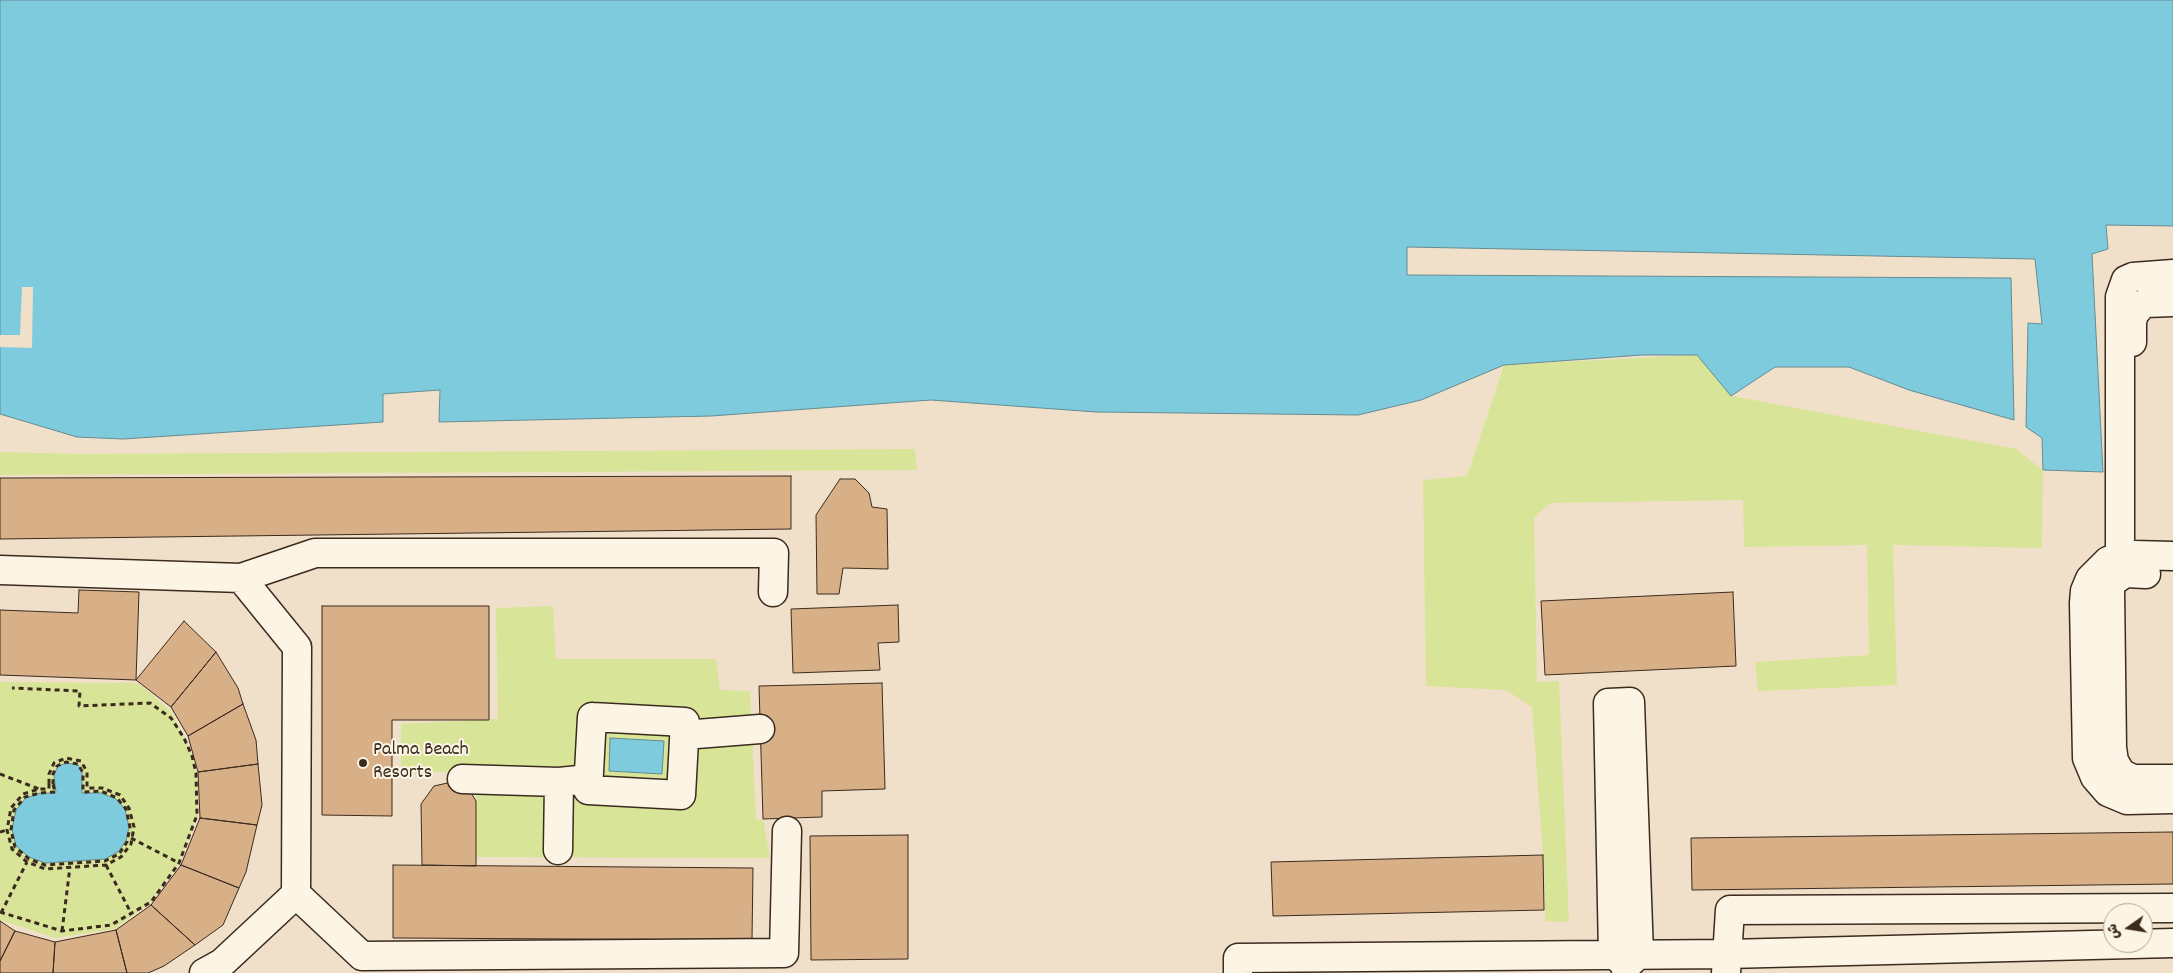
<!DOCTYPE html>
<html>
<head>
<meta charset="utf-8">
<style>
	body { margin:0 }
	#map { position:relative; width:2173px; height:973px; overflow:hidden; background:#f1e0c9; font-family:Dekko,"Playpen Sans Arabic",sans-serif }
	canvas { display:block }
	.north { position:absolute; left:2103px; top:903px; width:50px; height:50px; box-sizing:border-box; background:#fcf5e5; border:1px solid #afa495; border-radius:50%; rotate:257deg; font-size:14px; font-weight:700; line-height:20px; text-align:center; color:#3b2a1e }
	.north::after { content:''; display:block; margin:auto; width:18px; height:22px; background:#3b2a1e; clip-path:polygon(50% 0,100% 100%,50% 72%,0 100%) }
</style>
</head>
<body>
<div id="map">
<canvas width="2173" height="973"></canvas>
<div class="north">ش</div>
</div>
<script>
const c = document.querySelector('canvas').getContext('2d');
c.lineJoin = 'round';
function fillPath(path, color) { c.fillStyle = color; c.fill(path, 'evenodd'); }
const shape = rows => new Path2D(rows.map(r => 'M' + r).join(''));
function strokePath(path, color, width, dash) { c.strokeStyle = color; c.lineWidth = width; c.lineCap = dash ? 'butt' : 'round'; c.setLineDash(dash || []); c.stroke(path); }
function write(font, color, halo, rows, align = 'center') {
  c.font = font + ' Dekko,sans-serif'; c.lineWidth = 4; c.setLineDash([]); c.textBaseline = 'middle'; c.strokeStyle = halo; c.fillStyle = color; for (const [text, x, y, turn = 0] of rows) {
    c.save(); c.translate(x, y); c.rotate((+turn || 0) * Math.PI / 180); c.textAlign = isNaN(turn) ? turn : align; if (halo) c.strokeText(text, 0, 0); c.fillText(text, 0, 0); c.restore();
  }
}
const green = shape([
	[1697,355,1732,396,2016,449,2043,470,2042,548,1893,545,1897,685,1758,691,1755,662,1869,655,1867,545,1744,547,1743,500,1550,503,1534,518,1537,682,1559,681,1569,922,1545,921,1543,855,1532,707,1506,690,1426,686,1423,480,1467,476,1504,365],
	[915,449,917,470,0,475,0,452,78,454],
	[553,606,556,659,716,659,720,690,750,691,756,820,763,819,770,858,476,857,476,792,453,771,401,775,401,724,498,719,496,608],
	[0,682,138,683,172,712,192,755,198,782,198,816,179,863,151,902,115,929,55,938,0,920]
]);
const water = shape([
	[0,0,2173,0,2173,226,2106,225,2108,249,2092,254,2103,472,2043,470,2042,438,2026,427,2028,323,2042,324,2035,259,1407,247,1407,275,2011,278,2014,420,1909,390,1849,367,1775,367,1731,396,1697,355,1642,355,1504,365,1421,400,1358,415,1096,412,931,400,711,416,439,422,440,390,383,394,383,422,123,439,77,437,0,414,0,0],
	[610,738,664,741,662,774,609,771,610,738],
	[67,763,78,765,82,772,82,793,101,793,116,799,125,809,129,827,126,841,118,852,105,859,45,863,29,857,16,846,12,829,16,810,26,798,40,793,56,793,54,775,58,766,67,763]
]);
const pier = shape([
	[22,287,33,287,32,348,0,347,0,335,20,335]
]);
const building = shape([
	[791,476,791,529,0,539,0,478,791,476],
	[840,479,855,479,869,493,872,507,887,509,888,569,843,568,839,594,817,594,816,515,840,479],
	[79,590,139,592,136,680,0,675,0,610,78,613,79,590],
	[1733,592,1736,666,1545,675,1541,601,1733,592],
	[898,605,899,642,878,643,880,670,793,673,791,609,898,605],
	[322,606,489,606,489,720,392,720,392,816,322,815,322,606],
	[184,621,216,652,171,707,136,680,184,621],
	[216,652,238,688,243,704,188,736,171,707,216,652],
	[882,683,885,789,822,791,822,817,763,819,759,686,882,683],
	[243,704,256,740,258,764,198,772,188,736,243,704],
	[258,764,262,805,257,825,200,818,198,772,258,764],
	[452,782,468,788,476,801,476,866,422,865,421,804,434,786,452,782],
	[200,818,257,825,246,872,239,888,181,865,200,818],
	[2173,832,2173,884,1692,890,1691,838,2173,832],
	[908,835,908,959,811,960,810,836,908,835],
	[1543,855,1544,910,1273,916,1271,862,1543,855],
	[181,865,239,888,223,925,195,945,151,905,181,865],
	[393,865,753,868,752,940,393,938,393,865],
	[151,905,195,945,164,966,148,973,127,973,116,930,151,905],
	[0,921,15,931,0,961,0,921],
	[116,930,127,973,53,973,55,942,116,930],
	[15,931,55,942,53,973,0,973,0,961,15,931]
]);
const path = shape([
	[0,774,39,789],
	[55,792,40,793,25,797,14,810,11,830,15,847,29,859,45,865,105,861,119,854,127,842,130,827,126,809,117,798,101,791,83,792,83,773,78,764,66,762,57,766,53,774,53,784,49,784,49,774,54,763,66,758,81,761,87,772,87,788,102,788,120,795,129,808,134,827,131,844,121,857,106,865,45,869,27,862,12,849,7,830,11,808,23,794,39,789,49,789,49,784,53,784,55,792],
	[0,832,7,830],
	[131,838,179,863],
	[106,865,131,913],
	[0,912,62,931,111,925,151,902,179,863,197,815,196,773,192,756,184,738,171,718,150,703,79,706,80,691,12,688],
	[1,913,27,862],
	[62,931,70,867]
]);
const minor = shape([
	[2132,342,2132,322,2134,314,2139,308,2145,303,2173,302],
	[2120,556,2120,297,2126,280,2133,277,2173,274],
	[2173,556,2134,555,2120,556,2108,561,2090,579,2085,591,2084,603,2087,758,2095,777,2108,792,2127,800,2173,799],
	[0,570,241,578,315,553,774,553,773,592],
	[2146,574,2125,573,2112,582,2110,589,2112,748,2114,761,2121,773,2133,779,2173,779],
	[241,578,297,647,296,894,362,956,784,953,787,831],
	[592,717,685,722,681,795,588,790,592,717],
	[684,735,760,729],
	[462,779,559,782],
	[558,850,559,782,589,779],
	[1625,967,1639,954,1630,702,1608,703,1613,955,1628,964],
	[204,973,222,963,296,894],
	[1238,973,1238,958,1727,954,2173,943],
	[1726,973,1730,910,2173,908]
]);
const markers = [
	[363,763,5,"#3b2a1e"]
];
const poiNames = [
	["Palma Beach",373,751],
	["Resorts",373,774]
];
fillPath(green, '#d8e598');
fillPath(water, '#7fcbde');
strokePath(water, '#648b91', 1);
fillPath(pier, '#f1e0c9');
fillPath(building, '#d7b088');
strokePath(building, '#3b2a1e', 1);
strokePath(minor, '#3b2a1e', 31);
strokePath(path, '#3b2a1e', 3, [5, 4]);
strokePath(minor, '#fcf5e5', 28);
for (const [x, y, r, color] of markers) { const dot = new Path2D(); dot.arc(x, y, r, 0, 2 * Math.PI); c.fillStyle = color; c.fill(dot); strokePath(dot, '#fcf5e5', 2); }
write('20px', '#3b2a1e', '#fcf5e5', poiNames, 'left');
</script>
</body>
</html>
